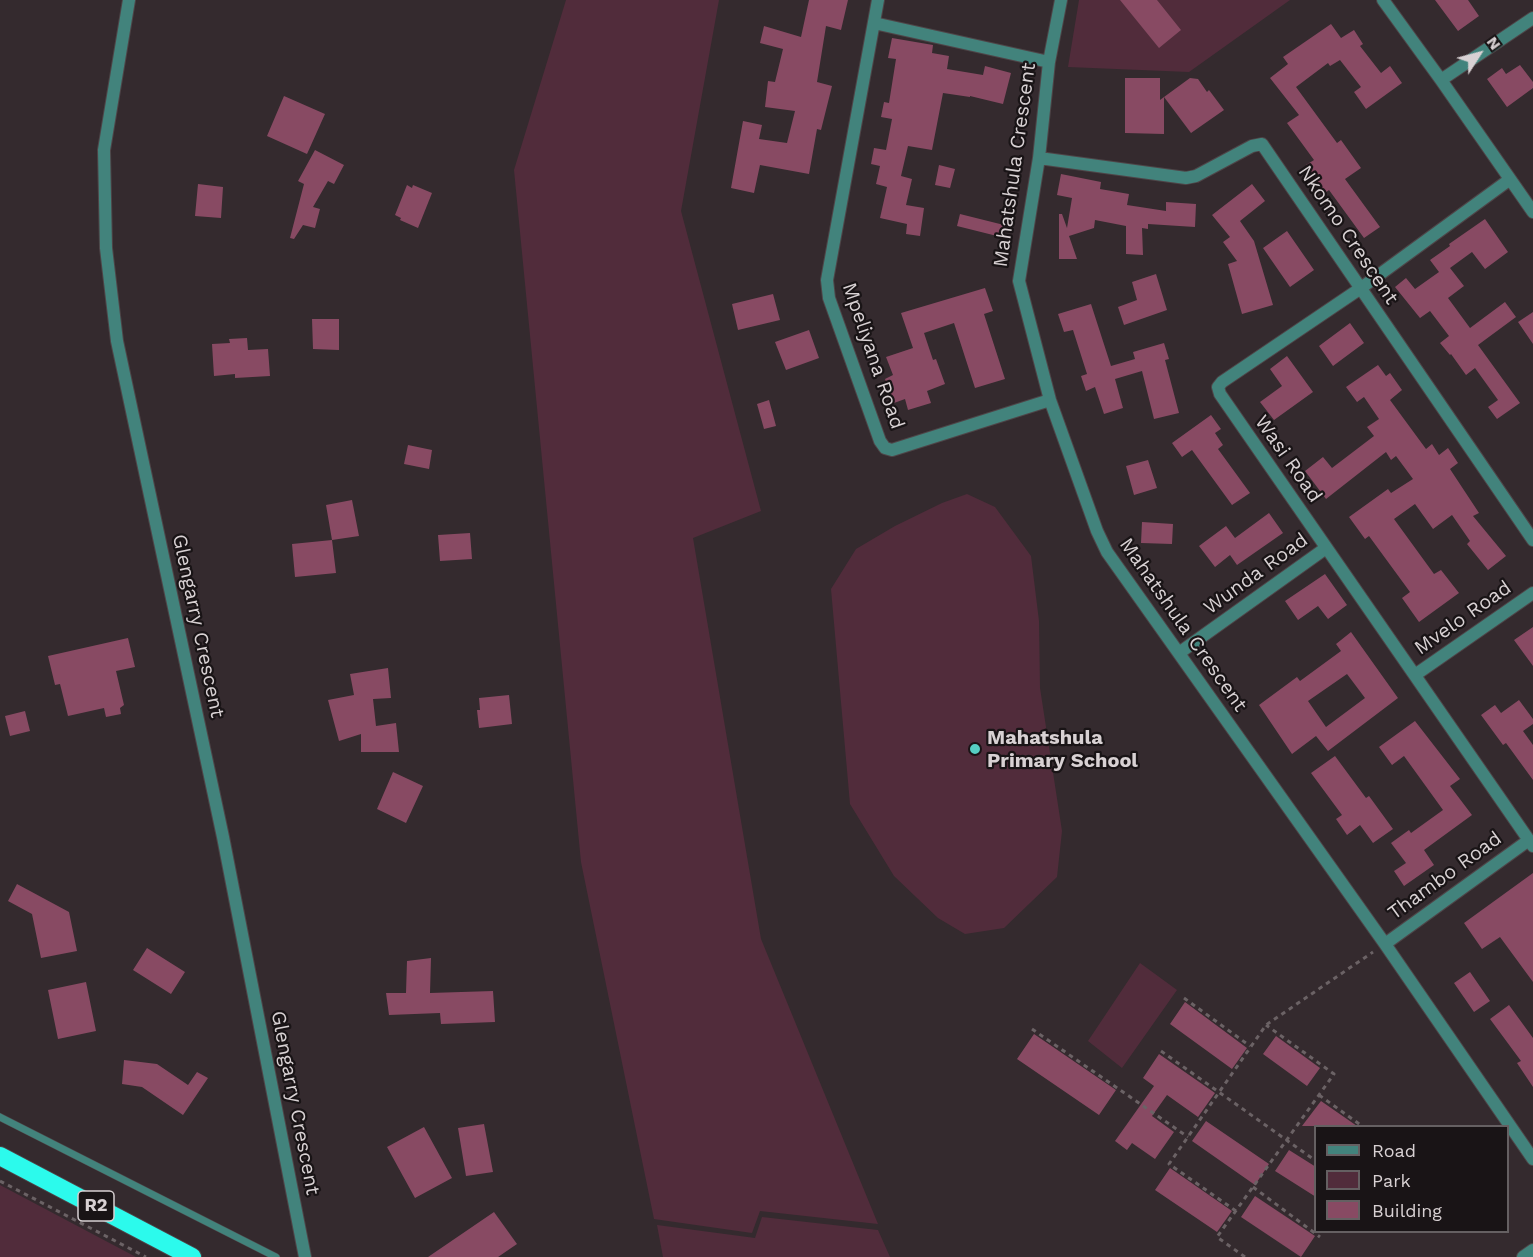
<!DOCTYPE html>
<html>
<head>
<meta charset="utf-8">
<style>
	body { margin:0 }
	#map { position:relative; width:1533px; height:1257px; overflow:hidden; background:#342a2e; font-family:"Work Sans",sans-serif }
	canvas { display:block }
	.legend { position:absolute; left:1314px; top:1125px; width:195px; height:108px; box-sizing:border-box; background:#191416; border:2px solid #656062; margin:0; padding:8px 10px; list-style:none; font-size:18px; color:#d8d1d3 }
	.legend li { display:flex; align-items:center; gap:12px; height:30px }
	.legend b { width:30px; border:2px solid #656062 }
	.north { position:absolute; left:1449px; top:24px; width:60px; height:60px; -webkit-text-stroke:4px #191416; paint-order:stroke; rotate:54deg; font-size:16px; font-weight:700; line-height:24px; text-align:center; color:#d8d1d3 }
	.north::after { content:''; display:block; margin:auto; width:21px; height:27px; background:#d8d1d3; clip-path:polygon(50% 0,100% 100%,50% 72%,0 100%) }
</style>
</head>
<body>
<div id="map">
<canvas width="1533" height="1257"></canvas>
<ul class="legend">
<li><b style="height:8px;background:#42837c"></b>Road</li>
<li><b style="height:16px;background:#512c3b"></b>Park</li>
<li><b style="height:16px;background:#884a63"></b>Building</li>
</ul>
<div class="north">N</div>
</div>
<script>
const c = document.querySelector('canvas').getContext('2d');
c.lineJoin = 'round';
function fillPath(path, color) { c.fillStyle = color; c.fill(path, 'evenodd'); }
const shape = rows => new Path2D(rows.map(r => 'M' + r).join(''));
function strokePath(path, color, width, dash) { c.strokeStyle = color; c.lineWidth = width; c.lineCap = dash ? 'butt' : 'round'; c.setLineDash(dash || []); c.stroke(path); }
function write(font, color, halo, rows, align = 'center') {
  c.font = font + ' "Work Sans",sans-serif'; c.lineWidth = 4.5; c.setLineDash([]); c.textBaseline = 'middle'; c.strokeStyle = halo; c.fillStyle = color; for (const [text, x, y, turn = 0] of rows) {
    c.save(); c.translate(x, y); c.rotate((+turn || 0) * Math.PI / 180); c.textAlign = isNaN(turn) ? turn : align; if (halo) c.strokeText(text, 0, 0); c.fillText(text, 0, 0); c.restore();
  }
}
const green = shape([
	[566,0,719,0,681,211,761,511,693,538,761,939,878,1224,760,1211,752,1233,654,1219,581,862,514,170],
	[1079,0,1290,0,1189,72,1068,67],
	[967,494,995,507,1031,556,1039,621,1040,688,1062,831,1057,877,1004,928,965,934,938,918,894,876,850,804,831,589,856,549,895,526,942,503],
	[1140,963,1177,990,1122,1068,1088,1041],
	[0,1185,136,1257,0,1257],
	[762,1217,878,1230,890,1257,663,1257,657,1225,755,1238]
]);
const building = shape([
	[809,0,848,0,841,30,826,26,817,82,832,86,821,130,817,129,809,174,760,165,754,193,731,188,743,121,762,125,759,139,787,143,795,111,765,107,768,81,775,82,783,49,760,43,764,26,801,37],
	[1120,0,1157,0,1181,30,1159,48],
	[1435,0,1468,0,1479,16,1458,31],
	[1331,24,1341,38,1354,30,1363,44,1360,46,1381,73,1390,66,1402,83,1366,109,1354,92,1361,87,1340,60,1330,66,1328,63,1296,87,1337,143,1341,140,1361,168,1345,179,1380,227,1364,238,1329,190,1325,193,1306,165,1314,160,1287,123,1299,115,1270,78,1288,64,1283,57],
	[892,38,933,45,932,53,949,56,947,69,983,75,985,66,1011,73,1003,104,970,96,970,97,943,93,932,150,908,146,901,176,912,179,906,205,924,208,920,236,906,234,907,224,880,218,887,187,876,184,880,166,871,164,874,148,886,150,892,119,881,117,884,102,889,103,896,59,888,58],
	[1520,65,1533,82,1533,88,1507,107,1487,79,1502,68,1506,74],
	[1125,78,1160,78,1160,100,1164,97,1164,134,1125,133],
	[1190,78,1198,79,1207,92,1209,90,1224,110,1191,133,1164,97],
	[284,96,325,114,307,154,267,136],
	[315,150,344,165,334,184,328,181,313,207,320,209,315,228,303,225,294,239,290,238,304,184,298,181],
	[939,165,955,169,950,188,935,185],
	[1061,174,1101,182,1100,189,1129,194,1127,205,1166,211,1166,202,1196,204,1195,227,1148,224,1148,229,1142,228,1143,255,1126,254,1126,226,1095,220,1094,228,1069,236,1077,259,1059,259,1059,214,1062,214,1067,228,1072,198,1057,195],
	[198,184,223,187,221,218,195,216],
	[1252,184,1265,201,1240,221,1254,241,1273,305,1242,314,1228,264,1237,261,1223,242,1230,237,1212,215],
	[407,185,412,188,413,185,432,193,418,228,400,220,401,218,395,215],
	[960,214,1004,225,1001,237,957,226],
	[1485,219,1508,252,1485,269,1472,252,1450,268,1464,286,1448,298,1470,328,1505,302,1516,317,1478,345,1520,403,1497,419,1488,407,1498,400,1475,368,1466,375,1451,354,1450,355,1440,343,1449,336,1430,311,1420,318,1395,287,1406,278,1415,289,1439,272,1430,260,1450,246,1449,244],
	[1287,231,1314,270,1290,287,1263,248],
	[1156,274,1167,310,1124,325,1118,307,1137,300,1132,282],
	[985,288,993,311,984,314,1005,379,975,388,954,323,924,333,933,360,936,359,945,384,927,391,931,403,908,410,905,399,894,403,885,379,893,375,886,357,913,348,901,313],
	[773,294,780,320,738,330,732,304],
	[1091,304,1111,366,1135,359,1133,352,1164,343,1169,359,1165,360,1179,413,1154,419,1142,371,1115,379,1123,408,1104,414,1095,387,1086,391,1081,376,1087,374,1073,330,1064,332,1058,314],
	[1533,312,1533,344,1518,322],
	[312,319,339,319,339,350,313,349],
	[1350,323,1364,343,1333,366,1319,346],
	[809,330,819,358,786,370,775,342],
	[247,338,248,350,268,349,270,376,235,378,235,374,214,376,212,344,230,343,229,339],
	[1287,356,1313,392,1274,420,1260,402,1282,386,1270,369],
	[1378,365,1386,376,1390,373,1402,390,1390,400,1426,449,1432,444,1439,455,1448,448,1458,463,1450,469,1479,513,1473,516,1506,556,1488,570,1467,544,1470,541,1452,515,1433,529,1415,504,1394,519,1434,574,1441,570,1459,593,1419,622,1402,598,1410,592,1369,536,1365,539,1349,517,1388,489,1391,493,1413,479,1396,456,1391,460,1386,452,1326,499,1305,471,1323,457,1332,468,1374,436,1367,427,1379,419,1364,397,1357,402,1346,387],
	[769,400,776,426,764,429,757,404],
	[1211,415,1221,429,1215,433,1223,445,1218,449,1250,493,1232,505,1192,450,1182,457,1172,443],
	[408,445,432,450,429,469,404,464],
	[1148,460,1157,488,1134,495,1126,466],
	[352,500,359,536,332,540,326,505],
	[1269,513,1283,533,1237,565,1230,555,1215,567,1199,546,1226,526,1235,538],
	[1142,522,1173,524,1172,544,1141,543],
	[470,533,472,559,440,561,438,535],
	[332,540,336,573,295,577,292,544],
	[1325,574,1347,605,1328,619,1318,606,1298,620,1285,601],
	[1533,627,1533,666,1514,640],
	[1351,632,1398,698,1328,751,1316,736,1292,754,1259,705,1297,677,1300,681,1341,651,1336,644],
	[1347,674,1365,698,1326,727,1308,701],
	[128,638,135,667,116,671,124,705,120,708,121,714,106,717,104,708,68,716,60,684,55,685,48,656],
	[388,668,391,698,373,699,376,726,396,723,399,752,361,752,361,734,339,741,328,700,354,695,350,674],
	[509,695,512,724,479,728,477,710,480,710,479,698],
	[1519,700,1533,719,1533,724,1523,731,1533,745,1533,780,1506,743,1503,745,1481,715,1495,705,1501,713],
	[25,711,30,731,10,736,5,716],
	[1415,721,1460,779,1450,786,1472,815,1424,850,1434,865,1404,886,1394,871,1406,863,1391,843,1409,830,1411,833,1443,810,1404,756,1392,765,1379,747],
	[1335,756,1366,798,1369,796,1393,829,1373,843,1360,825,1347,835,1336,819,1342,815,1311,773],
	[393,772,423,786,406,823,377,809],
	[1533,873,1533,982,1500,937,1482,949,1464,923],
	[17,884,69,912,77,951,41,958,32,914,8,901],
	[147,948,185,972,171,994,133,970],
	[431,958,430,993,493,991,495,1022,441,1024,440,1013,389,1015,386,993,406,993,407,961],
	[1470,972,1490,1001,1474,1012,1454,983],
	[86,982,96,1031,58,1039,48,990],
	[1185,1002,1247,1048,1232,1069,1170,1024],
	[1509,1005,1533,1038,1533,1087,1517,1063,1521,1061,1490,1019],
	[1034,1034,1116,1090,1099,1115,1017,1059],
	[1276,1036,1320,1068,1307,1086,1263,1054],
	[1159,1054,1215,1093,1198,1117,1167,1095,1152,1116,1174,1132,1155,1159,1132,1143,1127,1150,1115,1141,1154,1086,1143,1078],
	[124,1060,157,1064,188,1085,197,1072,208,1078,183,1115,142,1087,122,1084],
	[1321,1101,1357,1126,1302,1126],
	[1206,1121,1269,1164,1255,1185,1192,1141],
	[484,1124,493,1172,466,1176,458,1128],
	[424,1127,452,1178,415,1198,387,1147],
	[1289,1150,1316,1167,1316,1197,1275,1171],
	[1170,1168,1232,1211,1217,1232,1155,1190],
	[1255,1196,1315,1236,1301,1257,1241,1217],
	[494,1212,517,1244,498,1257,428,1257]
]);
const path = shape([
	[1184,998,1250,1046],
	[1032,1029,1188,1137],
	[1161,1051,1316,1161],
	[1319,1095,1362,1126],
	[0,1181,146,1257],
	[1253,1187,1320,1237],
	[1236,1211,1169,1164,1266,1025,1373,952],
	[1245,1257,1217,1237,1334,1074,1266,1025]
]);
const lane = shape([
	[0,1117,276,1257]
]);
const street = shape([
	[129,0,104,150,106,248,117,341,223,837,305,1257],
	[878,0,827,280,829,298,880,441,885,448,892,450,1050,400],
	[1061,0,1049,62,1039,158,1019,281,1050,400,1097,531,1107,552,1385,944,1533,1159],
	[1383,0,1441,80,1533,212],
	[874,23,1049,62],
	[1441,80,1533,18],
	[1039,158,1186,178,1196,176,1252,146,1262,144,1533,540],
	[1509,180,1361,288,1222,382,1218,387,1220,394,1533,846],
	[1179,653,1326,548],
	[1415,675,1533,593],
	[1385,944,1529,840],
	[1523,1257,1533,1250]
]);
const highway = shape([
	[0,1156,192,1257]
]);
const markers = [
	[975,749,6,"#56cec3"]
];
const shields = [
	[96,1206,36]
];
const shieldNames = [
	["R2",96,1206]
];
const streetNames = [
	["Mahatshula Crescent",1015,165,-82],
	["Nkomo Crescent",1348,235,56],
	["Mpeliyana Road",873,356,71],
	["Wasi Road",1288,459,55],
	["Wunda Road",1256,574,-36],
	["Mvelo Road",1463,618,-35],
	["Mahatshula Crescent",1183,625,55],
	["Glengarry Crescent",198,626,78],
	["Thambo Road",1445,876,-36],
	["Glengarry Crescent",295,1103,79]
];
const poiNames = [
	["Mahatshula",987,738],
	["Primary School",987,761]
];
fillPath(green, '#512c3b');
fillPath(building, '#884a63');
strokePath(lane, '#4e4548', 8);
strokePath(street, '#4e4548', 14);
strokePath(highway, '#4e4548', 20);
strokePath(path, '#6b6265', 3, [4.5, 4.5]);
strokePath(lane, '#42837c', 7);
strokePath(street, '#42837c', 12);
strokePath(highway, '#2cfaec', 18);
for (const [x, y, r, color] of markers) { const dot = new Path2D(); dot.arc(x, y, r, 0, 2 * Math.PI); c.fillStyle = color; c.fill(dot); strokePath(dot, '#191416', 2); }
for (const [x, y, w] of shields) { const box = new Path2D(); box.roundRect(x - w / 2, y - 15, w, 30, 4.5); c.fillStyle = '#191416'; c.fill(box); strokePath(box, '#d8d1d3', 1.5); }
write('bold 18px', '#d8d1d3', null, shieldNames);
write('20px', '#d8d1d3', '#191416', streetNames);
write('bold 20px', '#d8d1d3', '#191416', poiNames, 'left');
</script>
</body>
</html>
